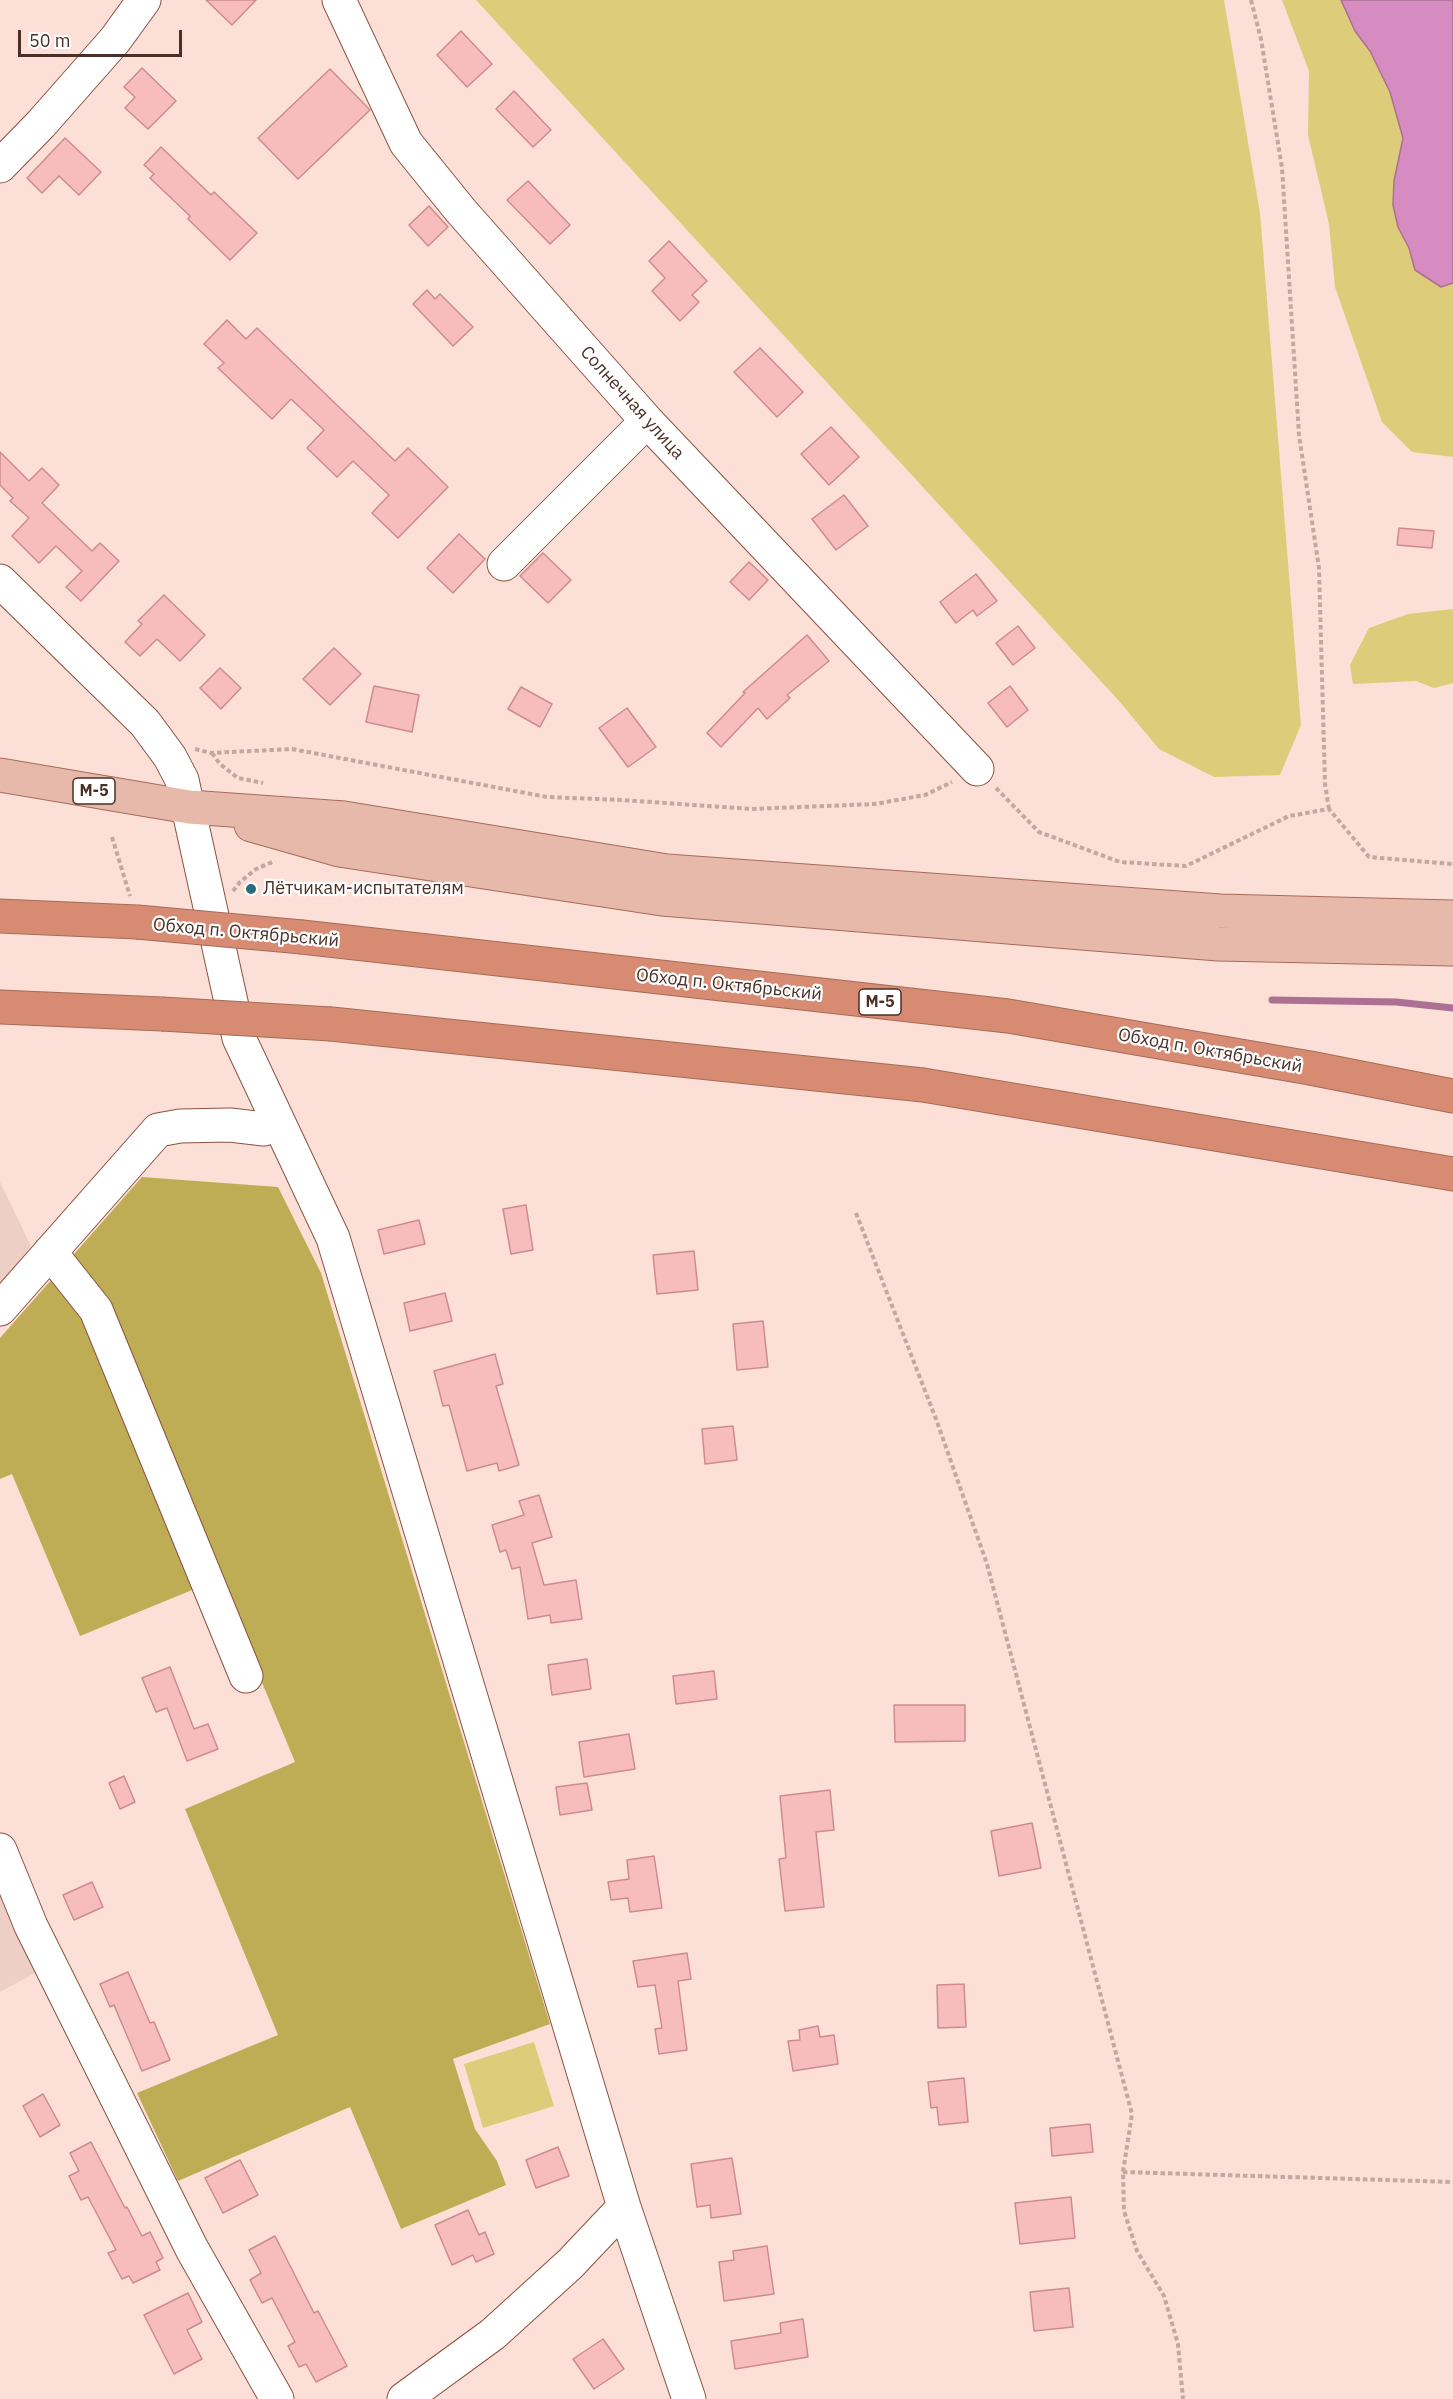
<!DOCTYPE html>
<html>
<head>
<meta charset="utf-8">
<style>
	body { margin:0 }
	#map { position:relative; width:1453px; height:2399px; overflow:hidden; background:#fce0d7; font-family:"IBM Plex Sans",sans-serif }
	canvas { display:block }
	.scale { position:absolute; left:18px; top:30px; width:164px; height:27px; box-sizing:border-box; border:3px solid #4b3028; border-top:0; padding-left:8px; font-size:18px; line-height:21px; white-space:nowrap; color:#4b3028; -webkit-text-stroke:4px #fff; paint-order:stroke }
</style>
</head>
<body>
<div id="map">
<canvas width="1453" height="2399"></canvas>
<div class="scale">50 m</div>
</div>
<script>
const c = document.querySelector('canvas').getContext('2d');
c.lineJoin = 'round';
function fillPath(path, color) { c.fillStyle = color; c.fill(path, 'evenodd'); }
const shape = rows => new Path2D(rows.map(r => 'M' + r).join(''));
function strokePath(path, color, width, dash) { c.strokeStyle = color; c.lineWidth = width; c.lineCap = dash ? 'butt' : 'round'; c.setLineDash(dash || []); c.stroke(path); }
function write(font, color, halo, rows, align = 'center') {
  c.font = font + ' "IBM Plex Sans",sans-serif'; c.lineWidth = 4.5; c.setLineDash([]); c.textBaseline = 'middle'; c.strokeStyle = halo; c.fillStyle = color; for (const [text, x, y, turn = 0] of rows) {
    c.save(); c.translate(x, y); c.rotate((+turn || 0) * Math.PI / 180); c.textAlign = isNaN(turn) ? turn : align; if (halo) c.strokeText(text, 0, 0); c.fillText(text, 0, 0); c.restore();
  }
}
const built = shape([
	[0,1182,31,1246,0,1285],
	[0,1888,35,1973,0,1992]
]);
const green = shape([
	[476,0,1224,0,1260,213,1301,725,1280,775,1214,777,1159,749,1120,702],
	[1282,0,1341,0,1355,31,1370,51,1390,92,1403,138,1400,159,1398,227,1409,248,1415,270,1441,287,1453,283,1453,457,1412,452,1382,422,1335,287,1329,224,1308,135,1309,71],
	[1453,609,1453,683,1434,688,1416,681,1353,684,1350,665,1369,628,1408,614],
	[534,2042,554,2106,483,2128,464,2064]
]);
const forest = shape([
	[142,1177,278,1187,321,1273,550,2024,453,2059,475,2129,497,2161,506,2185,401,2229,350,2107,178,2181,137,2093,278,2035,185,1809,295,1762,219,1579,80,1636,12,1474,0,1479,0,1338]
]);
const water = shape([
	[1341,0,1453,0,1453,283,1441,287,1415,270,1409,248,1398,227,1393,205,1394,181,1403,138,1390,92,1370,51,1355,31,1341,0]
]);
const stream = shape([
	[1272,1000,1396,1002,1453,1008]
]);
const building = shape([
	[206,0,256,0,232,25,206,0],
	[461,31,492,64,467,87,437,55,461,31],
	[142,68,176,101,148,129,125,108,135,97,124,87,142,68],
	[330,69,370,110,298,179,258,138,330,69],
	[514,91,551,130,533,147,496,109,514,91],
	[65,138,101,172,79,195,59,176,42,193,27,178,65,138],
	[161,147,211,195,214,192,257,233,230,260,188,219,190,216,150,178,154,174,144,165,161,147],
	[528,181,570,225,550,244,507,200,528,181],
	[429,206,448,227,428,246,409,225,429,206],
	[669,241,707,281,692,295,699,302,680,321,652,291,665,278,649,261,669,241],
	[427,290,435,299,440,294,473,327,453,346,413,304,427,290],
	[227,320,246,339,257,328,395,461,408,448,448,487,398,538,372,513,389,495,353,461,337,477,307,448,324,430,291,399,272,419,218,368,224,363,204,344,227,320],
	[760,348,803,392,777,417,734,372,760,348],
	[831,427,859,457,829,485,801,454,831,427],
	[0,452,29,481,42,468,59,485,42,503,92,551,100,543,119,561,81,601,66,587,82,571,56,546,39,563,12,536,29,518,10,501,13,498,0,485,0,452],
	[844,495,868,526,836,550,812,519,844,495],
	[1399,528,1434,531,1432,548,1397,545,1399,528],
	[459,534,485,559,453,593,427,568,459,534],
	[543,553,571,580,548,603,520,576,543,553],
	[749,562,768,580,749,600,730,582,749,562],
	[976,574,997,601,977,616,973,610,956,623,940,602,976,574],
	[164,595,205,635,180,661,157,639,140,656,125,642,142,624,138,621,164,595],
	[1018,626,1035,648,1013,665,996,643,1018,626],
	[807,635,829,661,787,695,790,698,767,719,758,708,721,747,707,733,745,693,743,692,807,635],
	[334,648,361,674,330,705,303,679,334,648],
	[220,668,241,688,221,709,200,688,220,668],
	[374,686,419,695,412,732,366,722,374,686],
	[1010,686,1028,710,1007,727,988,703,1010,686],
	[521,687,552,704,540,727,508,709,521,687],
	[627,708,656,747,628,767,599,728,627,708],
	[526,1205,533,1250,511,1254,503,1209,526,1205],
	[419,1220,425,1244,384,1254,378,1230,419,1220],
	[694,1251,698,1290,657,1294,653,1255,694,1251],
	[445,1293,452,1321,410,1331,404,1303,445,1293],
	[763,1321,768,1367,737,1370,733,1324,763,1321],
	[495,1354,503,1384,496,1386,519,1465,499,1471,497,1463,467,1471,449,1405,443,1406,434,1371,495,1354],
	[733,1426,737,1460,705,1464,702,1429,733,1426],
	[539,1495,552,1537,532,1543,544,1585,576,1580,582,1619,551,1623,550,1615,528,1619,520,1567,512,1569,506,1550,500,1552,492,1525,524,1515,519,1501,539,1495],
	[587,1659,591,1689,552,1695,548,1665,587,1659],
	[170,1667,194,1729,208,1724,218,1749,187,1761,167,1708,156,1712,142,1678,170,1667],
	[714,1671,717,1699,676,1704,673,1676,714,1671],
	[894,1705,965,1705,965,1741,895,1742,894,1705],
	[629,1734,635,1769,584,1777,579,1742,629,1734],
	[124,1776,135,1802,120,1809,109,1783,124,1776],
	[587,1783,592,1810,560,1815,556,1787,587,1783],
	[830,1790,834,1830,816,1832,824,1907,785,1911,779,1859,786,1858,780,1796,830,1790],
	[1032,1823,1041,1868,999,1876,991,1831,1032,1823],
	[654,1856,662,1908,630,1912,628,1898,611,1900,608,1882,629,1879,627,1860,654,1856],
	[92,1882,103,1907,74,1920,63,1895,92,1882],
	[687,1953,691,1979,678,1981,687,2050,659,2054,655,2029,662,2028,655,1985,638,1987,633,1961,687,1953],
	[128,1972,150,2023,154,2022,170,2060,142,2071,114,2005,110,2007,100,1984,128,1972],
	[964,1984,966,2027,938,2028,937,1985,964,1984],
	[818,2026,820,2037,834,2035,838,2064,793,2071,788,2041,800,2040,799,2030,818,2026],
	[964,2078,968,2122,939,2125,937,2107,931,2108,928,2082,964,2078],
	[43,2094,60,2125,40,2137,23,2106,43,2094],
	[1090,2124,1093,2152,1052,2156,1050,2128,1090,2124],
	[91,2142,125,2208,127,2207,142,2236,150,2232,163,2258,156,2262,160,2270,133,2283,129,2276,122,2279,108,2253,116,2250,88,2197,81,2200,69,2176,79,2171,70,2153,91,2142],
	[558,2147,569,2176,536,2188,526,2160,558,2147],
	[732,2158,741,2214,711,2218,710,2205,697,2207,691,2164,732,2158],
	[240,2160,258,2195,223,2213,205,2178,240,2160],
	[1071,2197,1075,2238,1020,2244,1015,2203,1071,2197],
	[468,2210,479,2235,485,2232,494,2254,476,2262,473,2255,452,2265,435,2225,468,2210],
	[275,2236,314,2313,318,2311,347,2366,316,2382,306,2364,299,2367,288,2346,295,2342,272,2298,262,2303,250,2280,261,2273,249,2250,275,2236],
	[767,2246,774,2294,724,2301,719,2262,734,2260,733,2251,767,2246],
	[1069,2288,1073,2327,1034,2331,1030,2292,1069,2288],
	[188,2293,202,2322,187,2330,202,2359,174,2374,144,2315,188,2293],
	[803,2319,808,2357,735,2369,731,2341,781,2333,780,2323,803,2319],
	[603,2339,624,2369,594,2389,573,2359,603,2339]
]);
const path = shape([
	[1251,0,1261,39,1282,168,1299,435,1319,568,1325,784,1329,809],
	[195,749,211,753,292,749,547,797,622,800,751,809,875,804,925,795,952,782],
	[212,753,220,764,238,778,263,783],
	[996,788,1039,832,1120,862,1186,866,1289,816,1329,809,1369,857,1453,864],
	[112,837,130,896],
	[233,891,240,882,256,869,275,861],
	[856,1213,936,1419,987,1564,1132,2114,1123,2172,1124,2211,1137,2251,1164,2296,1178,2344,1183,2399],
	[1123,2172,1453,2182]
]);
const minor = shape([
	[339,0,406,143,461,211,647,421,977,769],
	[0,166,41,124,115,40,144,0],
	[504,564,647,421],
	[0,581,145,723,170,757,182,780,239,1038,333,1238,624,2207,689,2399],
	[50,1252,96,1310,246,1676],
	[0,1309,158,1130,180,1126,230,1125,264,1129,279,1123],
	[0,1850,31,1926,192,2249,277,2399],
	[404,2399,493,2334,570,2264,624,2207]
]);
const major = shape([
	[0,775,189,807,344,818,667,871,1220,911,1453,917],
	[251,825,339,850,662,899,1218,944,1453,949]
]);
const highway = shape([
	[0,916,137,922],
	[302,937,1008,1016,1310,1068,1453,1096],
	[0,1007,162,1014],
	[331,1024,923,1085,1453,1174]
]);
const highwayBridge = shape([
	[137,922,302,937],
	[162,1014,331,1024]
]);
const markers = [
	[251,889,6,"#276b7c"]
];
const shields = [
	[94,791,42],
	[880,1002,42]
];
const shieldNames = [
	["М-5",94,791],
	["М-5",880,1002]
];
const streetNames = [
	["Солнечная улица",632,403,48],
	["Обход п. Октябрьский",246,933,5],
	["Обход п. Октябрьский",729,985,6],
	["Обход п. Октябрьский",1210,1051,10]
];
const poiNames = [
	["Лётчикам-испытателям",263,889]
];
fillPath(built, '#eecfc5');
fillPath(green, '#ddcc79');
fillPath(forest, '#bfad55');
fillPath(water, '#d68cc0');
strokePath(water, '#ac7092', 1.5);
strokePath(stream, '#ac7092', 7);
fillPath(building, '#f7bdbd');
strokePath(building, '#cf8b8c', 1.5);
strokePath(minor, '#8c513f', 35);
strokePath(major, '#a66b58', 35);
strokePath(highway, '#a66b58', 35);
strokePath(path, '#c4a89f', 4, [4.5, 3]);
strokePath(minor, '#fff', 33);
strokePath(major, '#e7b9aa', 33);
strokePath(highway, '#d78b72', 33);
strokePath(highwayBridge, '#a66b58', 35, []);
strokePath(highwayBridge, '#d78b72', 33);
for (const [x, y, r, color] of markers) { const dot = new Path2D(); dot.arc(x, y, r, 0, 2 * Math.PI); c.fillStyle = color; c.fill(dot); strokePath(dot, '#fff', 2); }
for (const [x, y, w] of shields) { const box = new Path2D(); box.roundRect(x - w / 2, y - 13, w, 26, 4.5); c.fillStyle = '#fff'; c.fill(box); strokePath(box, '#4b3028', 1.5); }
write('bold 16px', '#4b3028', null, shieldNames);
write('18px', '#4b3028', '#fff', streetNames);
write('18px', '#4b3028', '#fff', poiNames, 'left');
</script>
</body>
</html>
